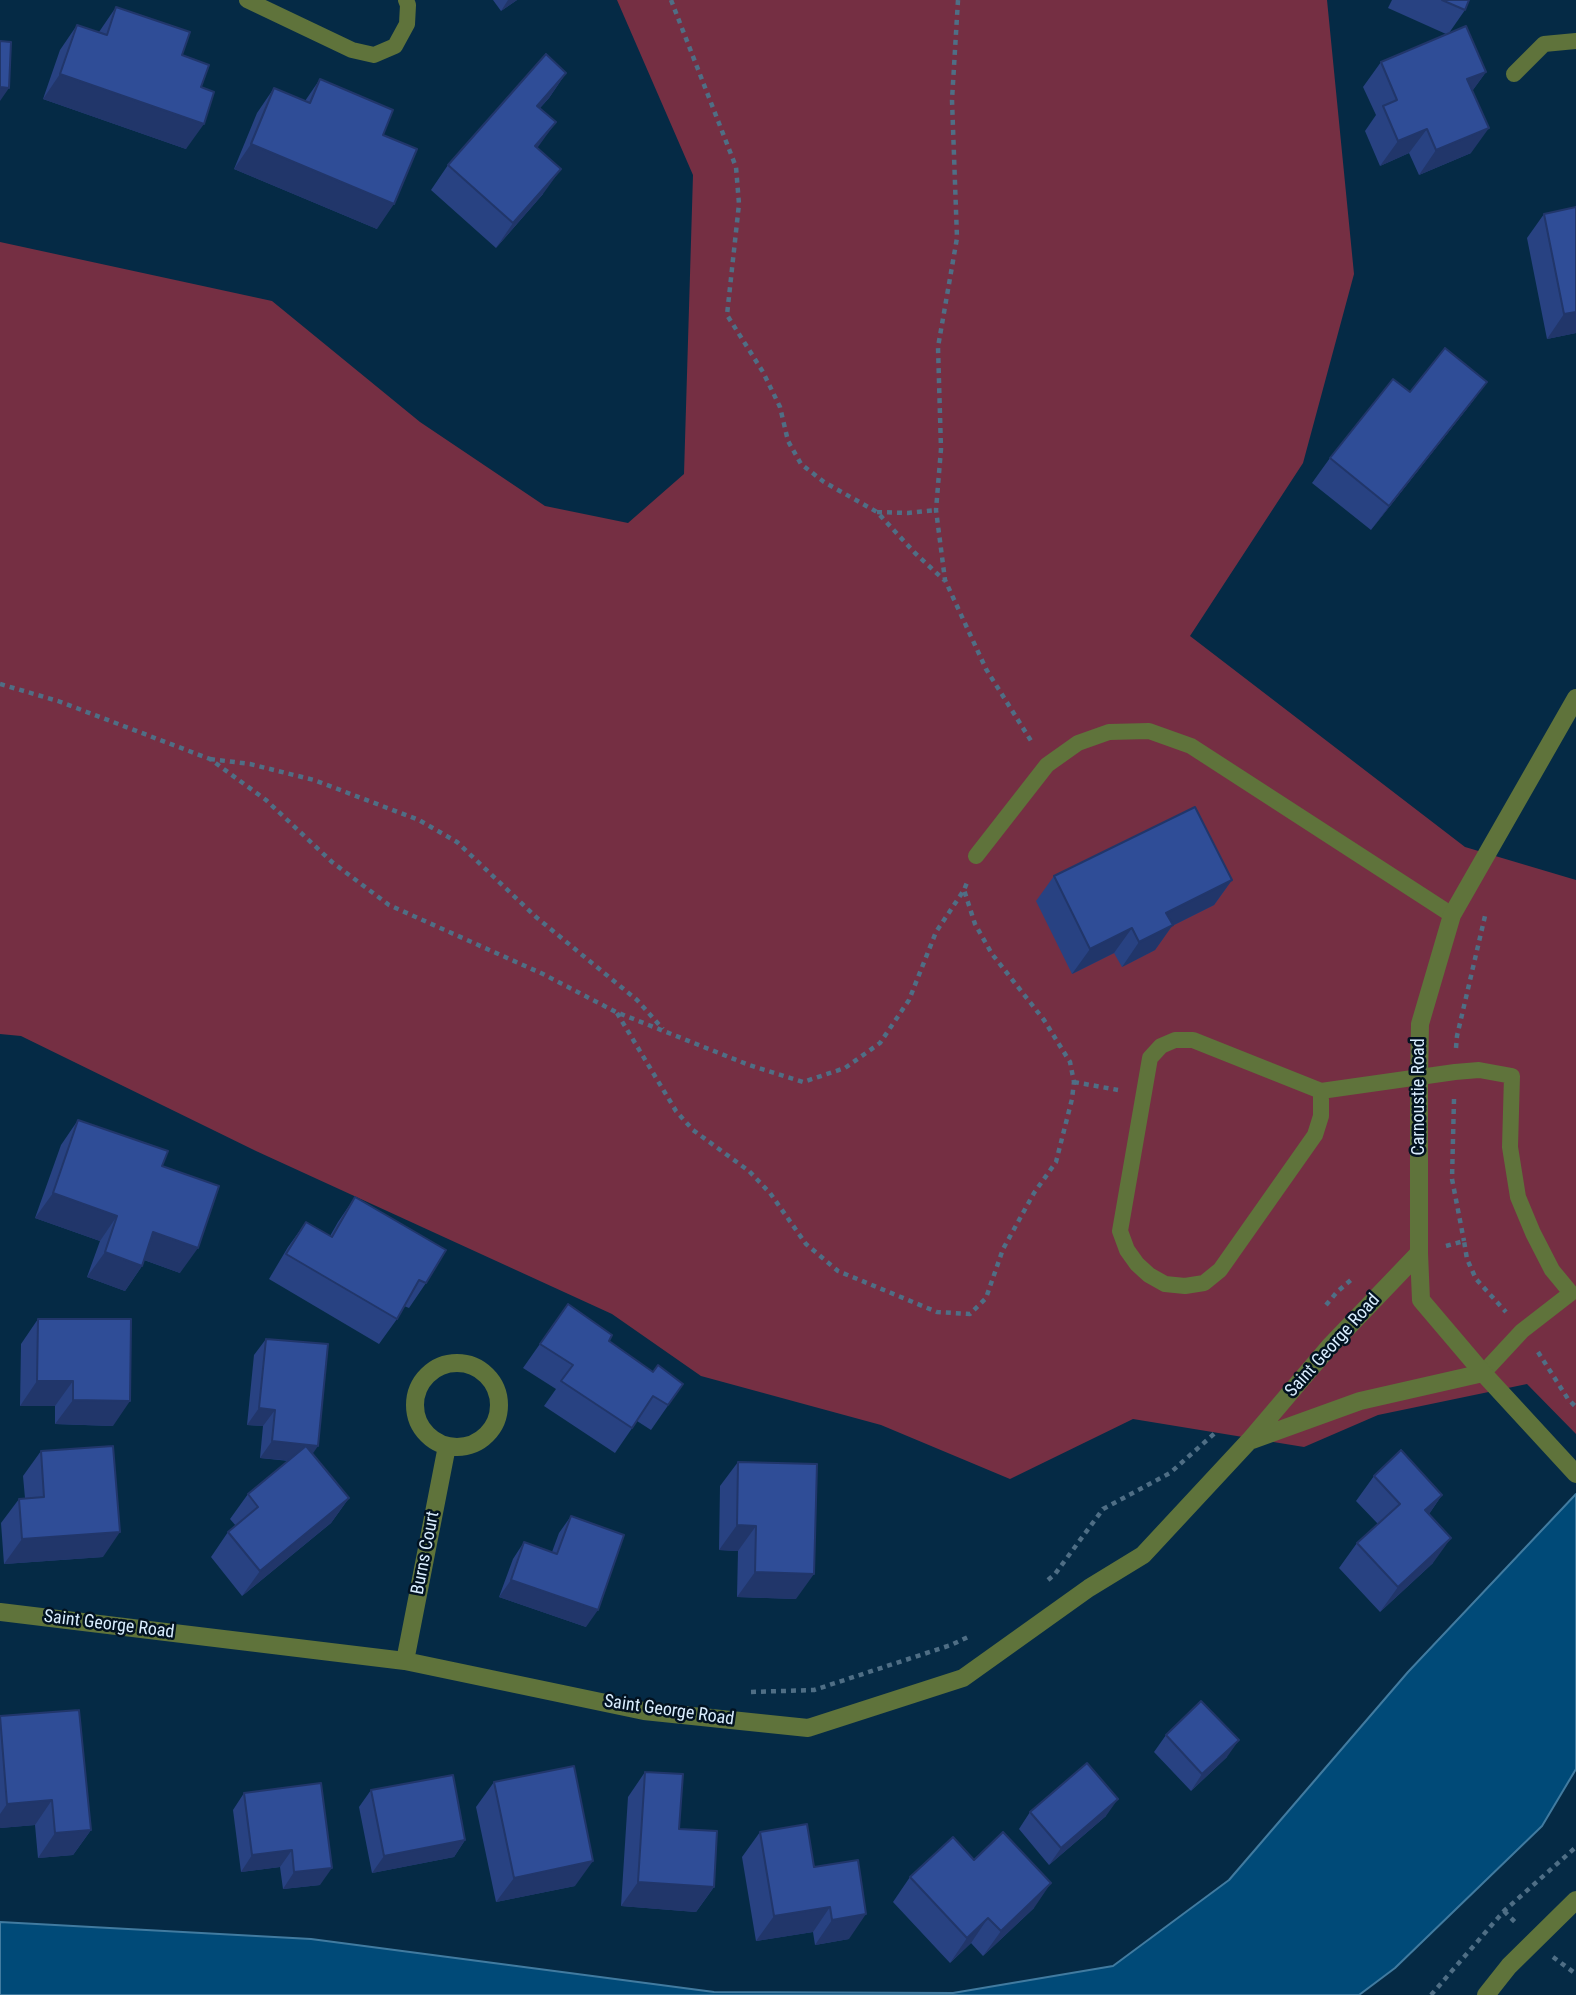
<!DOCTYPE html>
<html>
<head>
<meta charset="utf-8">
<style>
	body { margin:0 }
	canvas { display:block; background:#052a45 }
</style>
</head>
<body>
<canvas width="1576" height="1995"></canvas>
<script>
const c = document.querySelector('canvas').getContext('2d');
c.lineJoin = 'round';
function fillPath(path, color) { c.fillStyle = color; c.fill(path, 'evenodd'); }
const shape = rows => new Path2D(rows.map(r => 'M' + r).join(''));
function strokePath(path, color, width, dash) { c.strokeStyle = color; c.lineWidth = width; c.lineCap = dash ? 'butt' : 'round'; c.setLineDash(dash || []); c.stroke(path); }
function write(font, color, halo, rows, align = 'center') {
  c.font = font + ' "Roboto Condensed",sans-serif'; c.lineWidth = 5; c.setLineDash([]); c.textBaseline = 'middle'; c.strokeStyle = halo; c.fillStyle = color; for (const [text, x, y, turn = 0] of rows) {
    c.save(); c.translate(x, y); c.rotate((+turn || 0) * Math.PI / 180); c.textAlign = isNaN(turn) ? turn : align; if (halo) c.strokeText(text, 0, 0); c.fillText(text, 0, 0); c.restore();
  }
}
const green = shape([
	[617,0,1327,0,1354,274,1303,463,1190,636,1465,847,1576,880,1576,1434,1527,1384,1378,1415,1304,1447,1133,1419,1010,1479,881,1425,701,1376,612,1314,256,1151,21,1036,0,1034,0,242,272,301,420,422,545,506,628,523,684,474,693,175]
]);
const water = shape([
	[1576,1494,1576,1769,1542,1826,1395,1968,1359,1995,0,1995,0,1922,311,1939,714,1992,953,1993,1113,1966,1229,1880,1408,1672,1576,1494]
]);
const path = shape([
	[671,0,736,167,739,204,727,315,763,372,780,407,788,441,801,464,824,482,877,512,915,553,944,580],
	[958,0,952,100,957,238,938,347,941,449,936,510,945,580,986,669,1033,744],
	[877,512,908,513,936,510],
	[0,684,58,701,210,759,266,800,332,862,389,905,543,974,616,1012,749,1065,803,1082,845,1068,880,1043,909,1000,936,932,964,890,968,880],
	[210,759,250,764,314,780,419,820,457,842,536,917,637,1000,663,1029],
	[617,1013,676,1111,693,1130,749,1171,770,1193,806,1244,838,1271,937,1312,970,1314,986,1298,1003,1249,1034,1193,1056,1162,1072,1099,1074,1082,1070,1062,1044,1020,992,954,975,924,964,890],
	[1456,1048,1457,1036,1485,916],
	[1074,1082,1118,1090],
	[1454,1099,1452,1179,1464,1241],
	[1446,1246,1464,1241,1467,1259,1476,1279,1506,1312],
	[1326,1305,1337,1292,1352,1279],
	[1538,1352,1568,1399,1576,1407],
	[1048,1580,1055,1574,1103,1509,1170,1473,1215,1433],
	[751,1692,814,1690,951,1645,968,1637],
	[1504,1911,1516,1923],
	[1553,1957,1576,1974],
	[1431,1995,1504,1911,1576,1847]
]);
const service = shape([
	[247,0,352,50,374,55,395,46,407,24,408,5,406,0],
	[1514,74,1544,44,1576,41],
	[976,856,1047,765,1078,743,1109,732,1149,731,1191,746,1452,915],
	[1321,1091,1321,1116,1315,1135,1220,1270,1204,1283,1185,1286,1165,1284,1149,1275,1137,1264,1127,1250,1120,1231,1150,1058,1161,1046,1175,1040,1193,1040,1321,1091,1455,1072,1479,1070,1512,1076,1510,1147,1518,1197,1533,1233,1552,1270,1571,1293,1522,1331,1483,1373]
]);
const minor = shape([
	[1576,698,1452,915,1420,1024,1419,1078,1419,1253,1421,1300,1483,1373,1576,1474],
	'415 1405a42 42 0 1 1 84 0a42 42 0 1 1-84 0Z',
	[1252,1440,1360,1401,1483,1373],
	[0,1612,405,1661,644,1711,808,1728,963,1678,1089,1588,1143,1555,1249,1441,1329,1347,1419,1253],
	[405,1661,447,1446],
	[1486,1995,1509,1966,1576,1900]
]);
const wall = shape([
	[493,0,517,0,501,11],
	[1392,0,1469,0,1465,10,1449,33,1486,72,1472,91,1471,153,1419,175,1409,153,1380,166,1365,131,1376,115,1363,87,1381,62,1446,34,1388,8],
	[116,7,182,55,201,87,186,149,43,99,60,50,77,25,99,32],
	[566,73,549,98,540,108,537,148,543,194,496,248,431,190,448,165],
	[320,79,383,135,377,229,234,169,257,113,274,88,305,101],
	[1544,214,1576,333,1547,339,1527,238],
	[1487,382,1469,406,1371,530,1312,483,1330,458],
	[1054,876,1232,880,1214,905,1172,926,1155,950,1122,967,1114,953,1072,974,1036,901],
	[78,1120,162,1166,180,1273,144,1260,142,1266,125,1291,87,1277,100,1241,35,1218,61,1145],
	[355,1197,426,1283,409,1308,404,1306,397,1319,379,1344,269,1279,288,1247,306,1222,330,1236,338,1222],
	[568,1304,609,1341,653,1372,683,1384,651,1430,637,1421,615,1453,544,1406,556,1389,523,1368],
	[38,1319,113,1426,55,1424,55,1406,20,1406,21,1344],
	[266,1339,313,1454,349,1498,331,1523,242,1596,211,1557,228,1532,236,1526,230,1519,248,1494,289,1461,260,1458,263,1426,247,1425,254,1355],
	[41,1451,103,1557,4,1564,1,1523,19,1499,25,1498,23,1476],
	[738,1462,796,1599,737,1597,738,1551,719,1550,720,1486],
	[1374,1476,1442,1495,1429,1514,1433,1563,1380,1612,1339,1568,1357,1543,1378,1524,1356,1501],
	[571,1516,586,1627,499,1597,513,1559,524,1542,552,1552,559,1533],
	[0,1716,91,1830,73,1855,38,1858,35,1825,0,1828],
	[1166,1735,1227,1757,1191,1791,1154,1752],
	[645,1772,714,1887,696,1912,621,1906,628,1797],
	[494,1782,575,1886,496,1902,476,1807],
	[371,1790,465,1840,454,1857,372,1873,359,1807],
	[244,1793,320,1885,283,1889,280,1867,241,1872,233,1810],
	[1030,1812,1106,1816,1049,1865,1019,1829],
	[760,1832,814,1867,849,1939,815,1945,813,1932,756,1941,742,1857],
	[974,1860,1034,1908,983,1956,971,1943,950,1963,893,1902,910,1877]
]);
const shadedWall = shape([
	[508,0,517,0,501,11],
	[1486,72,1468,97,1467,79],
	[566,73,549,98,519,131,537,106],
	[60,74,204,124,186,149,43,99],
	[0,87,9,88,0,101],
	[556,122,538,147,517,171,535,146],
	[1489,128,1471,153,1419,175,1436,150],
	[1427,129,1409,153,1380,166,1398,141],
	[251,144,394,204,377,229,234,169],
	[561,169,543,194,496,248,513,223],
	[1576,312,1576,333,1547,339,1564,314],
	[1487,382,1469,406,1371,530,1389,506],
	[1232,880,1214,905,1172,926,1155,950,1122,967,1139,942,1166,913],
	[1132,928,1114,953,1072,974,1090,949],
	[53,1193,117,1216,100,1241,35,1218],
	[153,1232,198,1248,180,1273,136,1257],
	[105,1252,142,1266,125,1291,87,1277],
	[37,1381,73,1381,55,1406,20,1406],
	[73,1400,130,1401,113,1426,55,1424],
	[259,1408,275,1410,263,1426,247,1425],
	[272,1441,318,1446,307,1462,260,1458],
	[1442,1495,1425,1520,1425,1510],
	[349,1498,331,1523,242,1596,260,1571],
	[737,1525,756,1526,738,1551,719,1550],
	[120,1532,103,1557,4,1564,22,1539],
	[1451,1538,1433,1563,1380,1612,1398,1587],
	[755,1572,814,1574,796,1599,737,1597],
	[511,1580,598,1610,586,1627,499,1597],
	[1239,1740,1227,1757,1191,1791,1202,1774],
	[1118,1799,1106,1816,1049,1865,1061,1848],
	[52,1800,35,1825,0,1828,0,1814,7,1804],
	[91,1830,73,1855,38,1858,55,1833],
	[465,1840,454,1857,372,1873,384,1856],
	[292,1850,280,1867,241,1872,252,1855],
	[593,1861,575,1886,496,1902,514,1878],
	[332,1868,320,1885,283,1889,294,1872],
	[638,1882,714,1887,696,1912,621,1906],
	[1051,1883,1034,1908,983,1956,1001,1931],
	[830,1907,813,1932,756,1941,774,1916],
	[866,1914,849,1939,815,1945,832,1920],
	[988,1918,971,1943,950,1963,967,1938]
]);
const building = shape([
	[1442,0,1469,0,1465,10,1442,0],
	[116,7,190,32,182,55,209,65,201,87,214,92,204,124,60,74,77,25,107,35,116,7],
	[1466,26,1486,72,1467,79,1489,128,1436,150,1427,129,1398,141,1383,106,1397,100,1381,62,1466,26],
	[0,41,11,42,9,88,0,87,0,41],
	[546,54,566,73,537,106,556,122,535,146,561,169,513,223,448,165,546,54],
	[320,79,393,110,383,135,417,149,394,204,251,144,274,88,310,103,320,79],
	[1576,207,1576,312,1564,314,1544,214,1576,207],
	[1445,348,1487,382,1389,506,1330,458,1393,379,1410,392,1445,348],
	[1195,807,1232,880,1166,913,1173,925,1139,942,1132,928,1090,949,1054,876,1195,807],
	[78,1120,168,1151,162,1166,219,1186,198,1248,153,1232,142,1266,105,1252,117,1216,53,1193,78,1120],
	[355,1197,446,1250,426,1283,419,1280,397,1319,286,1254,306,1222,332,1237,355,1197],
	[568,1304,612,1335,609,1341,653,1372,658,1365,683,1384,668,1405,653,1396,632,1428,561,1381,573,1365,540,1344,568,1304],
	[38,1319,131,1319,130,1401,73,1400,73,1381,37,1381,38,1319],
	[266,1339,328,1344,318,1446,272,1441,275,1410,259,1408,266,1339],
	[113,1446,120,1532,22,1539,19,1499,44,1497,41,1451,113,1446],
	[306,1446,349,1498,260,1571,228,1532,258,1507,248,1494,306,1446],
	[1401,1450,1442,1495,1425,1510,1451,1538,1398,1587,1357,1543,1400,1504,1374,1476,1401,1450],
	[738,1462,817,1464,814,1574,755,1572,756,1526,737,1525,738,1462],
	[571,1516,624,1535,598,1610,511,1580,524,1542,557,1554,571,1516],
	[1201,1701,1239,1740,1202,1774,1166,1735,1201,1701],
	[79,1710,91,1830,55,1833,52,1800,7,1804,0,1716,79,1710],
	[1087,1763,1118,1799,1061,1848,1030,1812,1087,1763],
	[574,1766,593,1861,514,1878,494,1782,574,1766],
	[645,1772,683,1774,679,1829,717,1831,714,1887,638,1882,645,1772],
	[453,1775,465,1840,384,1856,371,1790,453,1775],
	[321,1783,332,1868,294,1872,292,1850,252,1855,244,1793,321,1783],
	[807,1824,814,1867,858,1860,866,1914,832,1920,830,1907,774,1916,760,1832,807,1824],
	[1003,1832,1051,1883,1001,1931,988,1918,967,1938,910,1877,953,1837,974,1860,1003,1832]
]);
const streetNames = [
	["Carnoustie Road",1419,1097,-90],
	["Saint George Road",1333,1346,-48],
	["Burns Court",426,1553,-79],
	["Saint George Road",109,1625,7],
	["Saint George Road",669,1711,8]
];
fillPath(green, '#752f43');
fillPath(water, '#004a78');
strokePath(water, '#417ba0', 2);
strokePath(path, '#4f6e85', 4.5, [5, 5]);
strokePath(service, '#5f733b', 16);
strokePath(minor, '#5f733b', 18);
fillPath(wall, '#284282');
fillPath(shadedWall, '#21366a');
fillPath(building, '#2f4d97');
strokePath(building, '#21366a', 2);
write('18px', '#d9edfe', '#021221', streetNames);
</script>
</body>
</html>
